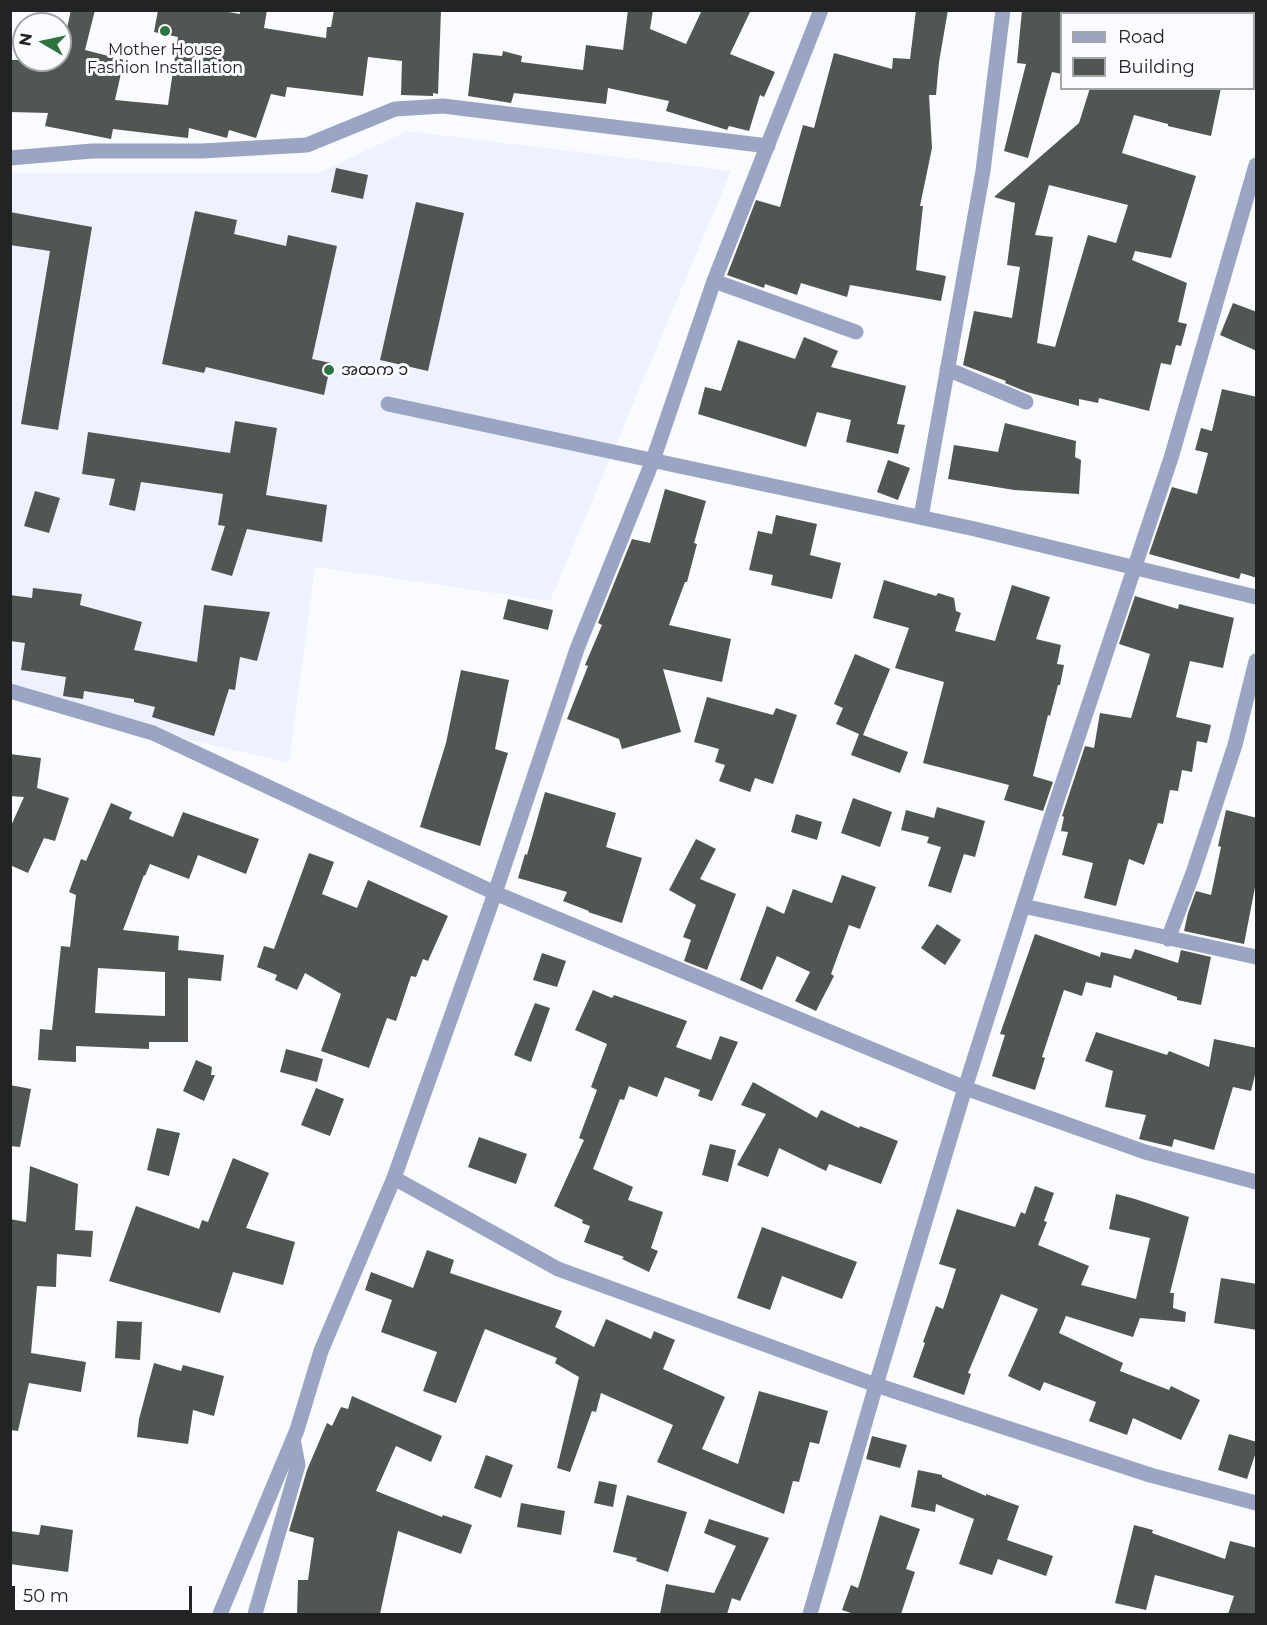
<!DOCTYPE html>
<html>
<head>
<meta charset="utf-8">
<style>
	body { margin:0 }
	#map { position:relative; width:1267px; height:1625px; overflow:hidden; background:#fafbfe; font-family:Montserrat,sans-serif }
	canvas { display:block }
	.frame { position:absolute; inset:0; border:12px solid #222325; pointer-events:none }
	.legend { position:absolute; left:1060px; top:12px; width:195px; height:78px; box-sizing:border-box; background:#fafbfe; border:2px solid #a4a5a7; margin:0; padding:8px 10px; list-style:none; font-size:18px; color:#222325 }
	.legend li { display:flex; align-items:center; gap:12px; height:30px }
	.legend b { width:30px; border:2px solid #a4a5a7 }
	.north { position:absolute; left:12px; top:12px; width:60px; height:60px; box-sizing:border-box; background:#fafbfe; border:2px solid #a4a5a7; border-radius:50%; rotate:279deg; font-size:16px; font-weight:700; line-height:24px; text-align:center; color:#222325 }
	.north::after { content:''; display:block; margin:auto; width:21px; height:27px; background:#2d7440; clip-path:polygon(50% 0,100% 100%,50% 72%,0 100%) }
	.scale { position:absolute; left:12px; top:1586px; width:180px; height:27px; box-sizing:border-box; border:3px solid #222325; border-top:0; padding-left:8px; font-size:18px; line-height:21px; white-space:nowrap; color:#222325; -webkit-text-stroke:4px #fafbfe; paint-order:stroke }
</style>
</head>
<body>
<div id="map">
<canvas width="1267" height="1625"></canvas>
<div class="frame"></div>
<ul class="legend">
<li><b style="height:8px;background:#9aa5c3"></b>Road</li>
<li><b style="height:16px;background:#525652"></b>Building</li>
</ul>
<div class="north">N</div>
<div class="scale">50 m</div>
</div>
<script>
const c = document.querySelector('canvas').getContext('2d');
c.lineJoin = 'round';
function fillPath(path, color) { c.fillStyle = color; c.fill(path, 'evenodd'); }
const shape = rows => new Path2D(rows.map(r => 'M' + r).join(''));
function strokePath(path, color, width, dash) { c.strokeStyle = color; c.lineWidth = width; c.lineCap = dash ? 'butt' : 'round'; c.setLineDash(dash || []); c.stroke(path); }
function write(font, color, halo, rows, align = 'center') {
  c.font = font + ' Montserrat,"Noto Sans Myanmar",sans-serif'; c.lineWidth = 6; c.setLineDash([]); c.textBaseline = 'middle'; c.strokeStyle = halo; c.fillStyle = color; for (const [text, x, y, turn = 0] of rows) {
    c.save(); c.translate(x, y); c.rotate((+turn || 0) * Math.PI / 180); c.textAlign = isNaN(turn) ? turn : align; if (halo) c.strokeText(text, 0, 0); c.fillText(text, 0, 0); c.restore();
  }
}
const built = shape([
	[407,131,731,171,550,601,315,567,289,763,11,698,11,173,319,173]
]);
const building = shape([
	[71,10,95,10,85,50,124,60,115,100,168,105,178,37,154,32,158,10,217,10,240,14,240,10,267,10,264,28,326,38,327,27,331,27,334,10,441,10,438,94,433,93,433,96,401,95,402,61,368,57,363,96,287,87,285,97,271,94,256,138,229,130,227,138,189,128,188,138,113,129,111,139,45,126,48,113,10,112,11,60,60,60],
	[628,10,653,10,650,29,686,44,702,10,751,10,730,54,775,72,764,97,760,95,749,131,729,126,727,130,666,111,669,101,608,88,606,104,514,93,511,103,468,96,473,53,502,56,503,51,522,56,521,62,583,70,586,45,623,50],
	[916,10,948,10,939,62,936,95,929,95,932,148,920,206,923,206,916,270,946,276,941,301,850,285,847,297,801,283,797,295,765,284,764,288,727,275,756,200,780,207,803,125,814,128,834,53,892,69,893,58,910,59],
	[1022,10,1062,10,1062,74,1052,72,1028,158,1004,151,1026,64,1017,63],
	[1090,88,1221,88,1211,136,1168,126,1168,124,1134,115,1122,153,1196,176,1171,258,1135,251,1132,260,1187,283,1178,322,1187,324,1181,346,1176,345,1171,365,1161,363,1149,411,1099,398,1098,403,1079,399,1079,406,1027,392,1005,383,1006,381,963,365,974,311,1012,318,1020,267,1007,265,1015,203,994,197,1079,123],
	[1049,185,1128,205,1116,243,1088,235,1055,347,1037,343,1053,237,1035,235],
	[336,168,368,175,363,199,331,192],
	[416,202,464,213,428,371,380,360],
	[195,211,237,220,234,234,286,246,288,235,337,246,312,359,331,363,324,395,206,367,204,373,162,364],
	[10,212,92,227,58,430,21,424,50,251,10,245],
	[1233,303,1257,312,1257,351,1220,335],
	[804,337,838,351,831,367,906,386,897,424,905,425,898,454,846,442,851,420,817,412,806,447,698,414,705,387,721,391,738,340,795,359],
	[1222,389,1257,397,1257,578,1241,573,1239,579,1149,554,1172,487,1197,494,1208,453,1195,450,1201,428,1212,431],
	[235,421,277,428,266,495,327,505,322,542,247,529,232,576,211,570,225,526,218,525,223,494,141,482,135,511,109,505,115,479,82,474,88,432,230,453],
	[1005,423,1076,441,1075,457,1081,460,1079,494,1014,490,948,479,954,445,998,452],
	[888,460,910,468,898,500,877,492],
	[665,489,706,501,694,543,697,544,687,582,685,582,669,625,731,639,722,682,663,669,681,732,622,749,619,739,567,719,588,666,585,665,602,625,598,623,632,539,650,543],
	[35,491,60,498,49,533,24,526],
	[776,515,817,524,810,555,841,563,832,599,771,585,773,575,749,570,758,531,772,534],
	[884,580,936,596,938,593,954,598,956,611,961,613,955,631,995,641,1012,585,1050,597,1036,639,1061,645,1057,664,1064,665,1060,685,1058,685,1050,716,1048,715,1033,776,1053,782,1043,811,1004,800,1009,785,923,763,944,682,895,668,909,628,873,618],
	[33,588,82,594,80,605,142,622,134,650,197,662,204,605,270,612,257,661,240,657,235,690,229,689,214,736,152,717,155,707,134,702,134,699,84,691,83,699,63,696,66,677,21,670,25,643,10,641,10,595,32,598],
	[1135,596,1178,609,1179,604,1234,618,1223,668,1190,661,1176,717,1211,725,1207,743,1197,741,1192,772,1182,770,1178,791,1170,790,1163,824,1158,823,1144,865,1129,859,1116,906,1084,898,1093,863,1062,855,1068,832,1061,831,1064,817,1062,816,1085,746,1094,748,1100,713,1131,718,1150,654,1119,644],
	[508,599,553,610,548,630,503,619],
	[855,654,890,669,863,735,908,752,900,773,851,755,859,734,836,724,843,708,834,704],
	[461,670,509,680,495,749,508,753,480,846,420,827,446,743],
	[707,697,773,715,776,708,797,715,773,784,755,778,750,792,719,781,725,765,715,762,719,749,694,742],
	[10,754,41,758,37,788,69,798,55,841,44,838,28,873,10,865,10,828,24,797,10,796],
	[545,792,616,813,606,847,642,858,622,923,588,912,589,911,563,901,567,892,518,878,525,854,527,855],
	[853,798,892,812,880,847,841,833],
	[111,803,132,812,129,819,173,837,183,812,259,839,246,874,198,855,189,879,150,864,145,876,144,875,123,930,179,936,178,950,224,955,221,981,188,978,188,1042,149,1042,149,1049,76,1046,76,1062,38,1060,40,1029,52,1030,61,946,70,947,76,895,69,892,81,859,86,861],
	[98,968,165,972,165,1016,95,1013],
	[937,807,985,821,975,857,964,854,951,893,928,886,941,847,927,843,929,837,901,830,906,810,934,818],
	[1226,810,1257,818,1257,877,1244,944,1184,931,1188,913,1196,891,1211,895,1221,847,1218,846],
	[796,814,822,822,817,840,791,832],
	[696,839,716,849,700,879,736,894,707,970,684,961,691,940,683,937,696,905,669,890],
	[309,853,334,862,322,894,357,908,368,880,448,916,428,961,423,959,416,977,411,976,396,1021,387,1018,369,1068,321,1051,341,994,305,973,297,990,275,980,277,975,257,967,264,946,274,949],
	[842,875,876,887,860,929,849,925,831,974,834,976,816,1011,795,1001,810,972,777,956,762,990,740,980,767,906,784,914,793,889,832,903],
	[937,924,961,940,945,965,921,948],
	[1035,934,1100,957,1101,952,1131,959,1135,949,1178,963,1181,950,1211,957,1201,1005,1177,1000,1177,997,1114,975,1111,988,1086,982,1082,996,1064,990,1042,1057,1045,1058,1035,1090,992,1076,1005,1035,1000,1034],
	[542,953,566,961,557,987,533,980],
	[593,990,612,998,614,995,687,1021,676,1047,711,1060,720,1036,738,1042,712,1101,698,1096,700,1090,665,1077,657,1097,629,1086,624,1100,620,1099,593,1169,633,1187,628,1200,663,1212,651,1248,658,1251,649,1272,622,1259,624,1257,584,1242,590,1226,582,1223,583,1220,554,1206,584,1140,579,1138,597,1090,591,1087,607,1044,575,1030],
	[535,1003,550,1008,531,1062,514,1055],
	[1096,1032,1167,1055,1169,1051,1209,1067,1214,1039,1257,1048,1257,1067,1251,1091,1233,1087,1214,1150,1174,1139,1172,1147,1139,1139,1146,1115,1105,1107,1113,1071,1085,1061],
	[286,1049,323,1059,317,1082,280,1072],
	[196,1060,212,1067,211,1075,215,1075,204,1101,183,1091],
	[753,1082,817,1118,821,1110,859,1128,860,1126,898,1141,881,1184,829,1164,826,1171,779,1148,768,1177,737,1165,766,1114,741,1105],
	[10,1085,31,1089,20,1147,10,1146],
	[316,1088,344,1099,330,1136,301,1125],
	[157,1128,180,1133,169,1176,147,1170],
	[479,1137,527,1154,516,1184,468,1167],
	[710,1144,736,1150,728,1182,702,1175],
	[233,1158,269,1173,246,1228,295,1242,283,1285,233,1272,220,1313,109,1281,136,1206,199,1229,202,1220,208,1222],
	[30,1166,78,1184,75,1230,93,1231,91,1257,57,1254,56,1287,37,1286,31,1353,86,1362,81,1392,29,1383,18,1431,10,1430,10,1219,26,1222],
	[1035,1186,1054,1193,1044,1221,1047,1222,1038,1245,1089,1266,1081,1285,1136,1299,1150,1238,1109,1229,1116,1194,1135,1199,1189,1217,1170,1293,1174,1293,1173,1308,1186,1312,1185,1322,1140,1318,1133,1337,1066,1316,1059,1333,1123,1363,1120,1371,1169,1390,1171,1386,1200,1400,1181,1440,1133,1418,1127,1435,1089,1421,1096,1402,1044,1382,1040,1391,1008,1376,1038,1309,1001,1294,968,1373,971,1374,964,1395,913,1377,925,1343,923,1342,936,1306,943,1309,956,1269,939,1264,957,1209,1015,1227,1021,1212,1025,1214],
	[762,1227,857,1262,842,1299,782,1276,770,1310,737,1298],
	[427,1250,454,1260,450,1273,562,1311,555,1327,594,1347,606,1319,651,1339,654,1331,675,1340,663,1369,725,1397,702,1449,738,1464,759,1391,828,1411,819,1444,810,1442,799,1482,793,1481,784,1514,657,1462,673,1425,601,1393,596,1412,592,1411,570,1472,557,1468,579,1377,555,1363,557,1358,485,1329,456,1403,423,1391,437,1352,381,1332,392,1300,365,1290,371,1272,413,1288],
	[1221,1278,1257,1284,1257,1330,1214,1323],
	[117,1321,142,1322,140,1360,115,1358],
	[154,1363,181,1371,183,1365,224,1376,214,1416,193,1410,188,1444,137,1437,139,1419],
	[352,1396,442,1436,431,1462,396,1446,376,1491,442,1517,443,1515,472,1525,461,1554,398,1531,380,1614,297,1614,298,1580,308,1580,314,1538,289,1531,307,1470,327,1423,332,1426,341,1407,348,1409],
	[1229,1434,1257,1442,1257,1449,1247,1479,1218,1470],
	[872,1436,907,1445,900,1468,866,1459],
	[486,1455,513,1465,501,1498,474,1488],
	[918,1470,942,1475,942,1477,986,1496,986,1494,1019,1506,1007,1540,1053,1556,1046,1576,998,1559,992,1575,959,1564,974,1519,936,1504,935,1512,911,1507],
	[599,1481,617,1485,613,1507,594,1503],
	[627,1495,687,1512,668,1572,636,1561,637,1558,613,1552],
	[521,1503,565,1511,561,1535,517,1527],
	[880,1515,920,1529,906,1569,915,1572,901,1614,854,1614,842,1610,851,1585,858,1588],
	[709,1519,769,1538,740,1601,732,1598,727,1614,660,1614,666,1584,714,1593,736,1546,704,1533],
	[41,1525,73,1530,68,1572,10,1564,10,1531,39,1535],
	[1134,1525,1153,1530,1152,1533,1225,1559,1230,1541,1257,1548,1257,1614,1228,1614,1234,1596,1155,1575,1146,1610,1115,1603]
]);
const street = shape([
	[10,158,92,151,202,151,307,145,395,109,443,106,768,146],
	[714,281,856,332],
	[947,369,1026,402],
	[388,404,975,529,1256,597],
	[921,517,983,171,1003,10],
	[10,691,153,733,495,893,965,1088,1145,1152,1256,1182],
	[1023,906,1256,957],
	[1168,939,1193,873,1235,745,1256,661],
	[394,1178,558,1269,876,1385,1150,1475,1256,1503],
	[220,1614,297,1430,321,1351,394,1178,495,893,577,649,653,460,714,281,821,10],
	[255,1614,298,1465,293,1439],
	[810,1614,876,1385,965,1088,1050,821,1171,458,1256,165]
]);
const markers = [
	[165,31,6,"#2d7440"],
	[329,370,6,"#2d7440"]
];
const poiNames = [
	["Mother House",165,50],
	["Fashion Installation",165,68],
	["အထက ၁",341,370,"left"]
];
fillPath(built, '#edf2fe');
fillPath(building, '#525652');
strokePath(street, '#9aa5c3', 15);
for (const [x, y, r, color] of markers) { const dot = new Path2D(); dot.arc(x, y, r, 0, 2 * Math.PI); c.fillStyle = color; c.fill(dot); strokePath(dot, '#fafbfe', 2); }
write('16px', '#222325', '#fafbfe', poiNames);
</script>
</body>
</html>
